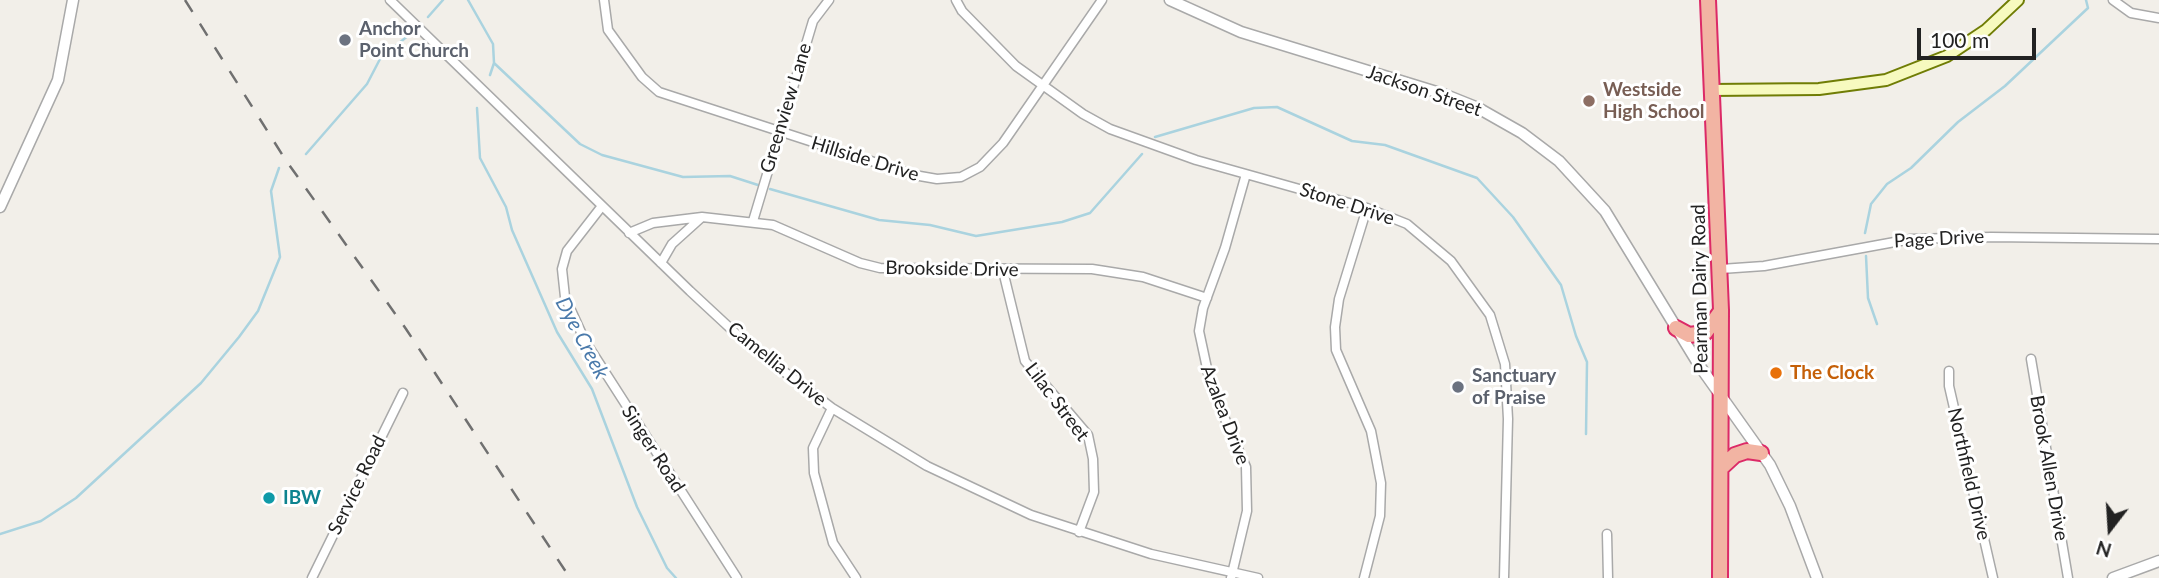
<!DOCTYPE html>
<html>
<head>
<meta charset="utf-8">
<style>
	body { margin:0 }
	#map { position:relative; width:2159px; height:578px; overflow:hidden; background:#f2efe9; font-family:Lato,sans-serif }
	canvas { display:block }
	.north { position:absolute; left:2075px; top:494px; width:70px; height:70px; -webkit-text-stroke:5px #fff; paint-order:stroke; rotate:197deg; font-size:19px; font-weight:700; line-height:28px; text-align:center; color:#222 }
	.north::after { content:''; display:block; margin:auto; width:24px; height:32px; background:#222; clip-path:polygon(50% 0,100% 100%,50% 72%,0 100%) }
	.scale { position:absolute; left:1917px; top:28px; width:119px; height:32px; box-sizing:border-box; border:4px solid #222; border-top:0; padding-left:9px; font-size:21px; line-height:24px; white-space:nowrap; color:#222; -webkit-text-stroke:5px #fff; paint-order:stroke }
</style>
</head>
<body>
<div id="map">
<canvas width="2159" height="578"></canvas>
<div class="north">N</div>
<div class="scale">100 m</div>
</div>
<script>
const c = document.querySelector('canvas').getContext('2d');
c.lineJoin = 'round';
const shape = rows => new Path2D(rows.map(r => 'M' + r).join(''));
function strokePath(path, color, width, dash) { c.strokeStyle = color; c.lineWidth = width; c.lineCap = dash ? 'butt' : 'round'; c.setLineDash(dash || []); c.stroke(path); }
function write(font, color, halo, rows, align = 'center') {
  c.font = font + ' Lato,sans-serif'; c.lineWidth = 6; c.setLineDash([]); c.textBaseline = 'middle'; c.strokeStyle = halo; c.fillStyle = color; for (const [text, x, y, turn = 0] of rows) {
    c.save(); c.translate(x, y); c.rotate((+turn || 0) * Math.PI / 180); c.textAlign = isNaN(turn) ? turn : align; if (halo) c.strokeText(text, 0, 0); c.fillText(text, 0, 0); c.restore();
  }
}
const stream = shape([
	[468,0,493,44,494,63,490,75],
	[428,17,443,0],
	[494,63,580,144,602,155,683,177,730,176,758,185],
	[477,108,480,158,506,207,512,230,557,332,592,389,637,507,667,568,676,578],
	[1155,137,1254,108,1277,107,1352,141,1385,145,1477,178,1513,217,1561,285,1576,336,1587,362,1586,434],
	[306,154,367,84,380,59,410,34],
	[770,189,879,220,930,225,976,236,1062,222,1090,213,1142,154],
	[1865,233,1871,204,1887,184,1911,168,1958,122,2005,86,2088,8,2086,0],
	[1866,256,1868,298,1877,324],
	[0,534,41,521,76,498,201,383,239,337,258,311,280,257,271,191,279,168]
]);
const minor = shape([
	[390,0,690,291,745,342,832,408,927,466,1031,515,1151,554,1258,578],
	[604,0,608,30,642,77,659,92,914,175,937,179,961,177,980,167,1003,143,1102,0],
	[956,0,962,11,1016,66,1083,114,1110,129,1196,160,1367,208,1407,224,1451,261,1490,315,1505,364,1508,419,1504,578],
	[2113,0,2131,13,2159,18],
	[602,206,567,251,562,269,565,297,585,341,737,578],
	[753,221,813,21,829,0],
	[629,233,653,223,702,217],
	[661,263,672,244,702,217,773,225,860,263,880,268,1092,269,1143,277,1207,298],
	[1721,269,1764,266,1911,239,1991,237,2159,239],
	[1003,271,1025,361,1088,435,1093,459,1094,492,1079,532],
	[2031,359,2068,578],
	[1949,371,1949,386,1993,578],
	[832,408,813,448,814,473,833,543,856,578],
	[1607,534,1608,578],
	[312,578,403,393],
	[1231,578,1247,511,1246,467,1211,387,1199,331,1203,308,1225,248,1246,174],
	[1364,578,1380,516,1381,483,1371,431,1336,350,1335,327,1339,299,1367,208]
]);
const tertiary = shape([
	[1170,0,1241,32,1443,94,1478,108,1522,133,1559,161,1605,211,1699,365,1770,465,1790,506,1817,578],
	[0,207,58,80,73,0],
	[2113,578,2159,561]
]);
const secondary = shape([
	[1711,90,1819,89,1886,80,1947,56,1986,30,2018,0]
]);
const trunk = shape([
	[1708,0,1721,310,1720,578],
	[1676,328,1689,335,1705,333,1721,311],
	[1722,467,1735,455,1747,451,1761,453]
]);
const rail = shape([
	[185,0,285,159,406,329,570,578]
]);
const markers = [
	[345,40,7,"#6b7280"],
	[1589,101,7,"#8d6e63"],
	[1776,373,7,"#e8710a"],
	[1458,387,7,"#6b7280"],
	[269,498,7,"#0f9aa8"]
];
const worshipNames = [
	["Anchor",359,29],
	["Point Church",359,51],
	["Sanctuary",1472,376],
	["of Praise",1472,398]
];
const educationNames = [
	["Westside",1603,90],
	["High School",1603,112]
];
const streetNames = [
	["Jackson Street",1424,91,19],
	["Greenview Lane",786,108,-73],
	["Hillside Drive",865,159,17],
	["Stone Drive",1347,204,18],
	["Page Drive",1939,239,-3],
	["Brookside Drive",952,269,1],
	["Pearman Dairy Road",1700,289,-91],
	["Camellia Drive",777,364,39],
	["Lilac Street",1057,402,53],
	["Azalea Drive",1225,415,69],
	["Singer Road",653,449,57],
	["Brook Allen Drive",2049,468,80],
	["Northfield Drive",1969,474,77],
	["Service Road",357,485,-64]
];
const foodNames = [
	["The Clock",1790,373]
];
const cultureNames = [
	["IBW",283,498]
];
const waterNames = [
	["Dye Creek",582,338,62]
];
strokePath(stream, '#aad3df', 2.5);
strokePath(minor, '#a9a9a9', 11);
strokePath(tertiary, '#a9a9a9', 13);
strokePath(secondary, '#707d05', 14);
strokePath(trunk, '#dc2a67', 18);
strokePath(minor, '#fff', 8);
strokePath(tertiary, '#fff', 10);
strokePath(secondary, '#f7fabf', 10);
strokePath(trunk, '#f2b4a3', 14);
strokePath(rail, '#707070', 2.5, [14, 14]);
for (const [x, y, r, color] of markers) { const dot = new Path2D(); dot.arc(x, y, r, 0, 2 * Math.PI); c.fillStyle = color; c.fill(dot); strokePath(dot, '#fff', 2.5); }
write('bold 19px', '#5b616d', '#fff', worshipNames, 'left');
write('bold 19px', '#785e54', '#fff', educationNames, 'left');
write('19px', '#222', '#fff', streetNames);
write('bold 19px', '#c56008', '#fff', foodNames, 'left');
write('bold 19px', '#0d838f', '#fff', cultureNames, 'left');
write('italic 21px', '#4a7aab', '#fff', waterNames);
</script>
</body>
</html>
